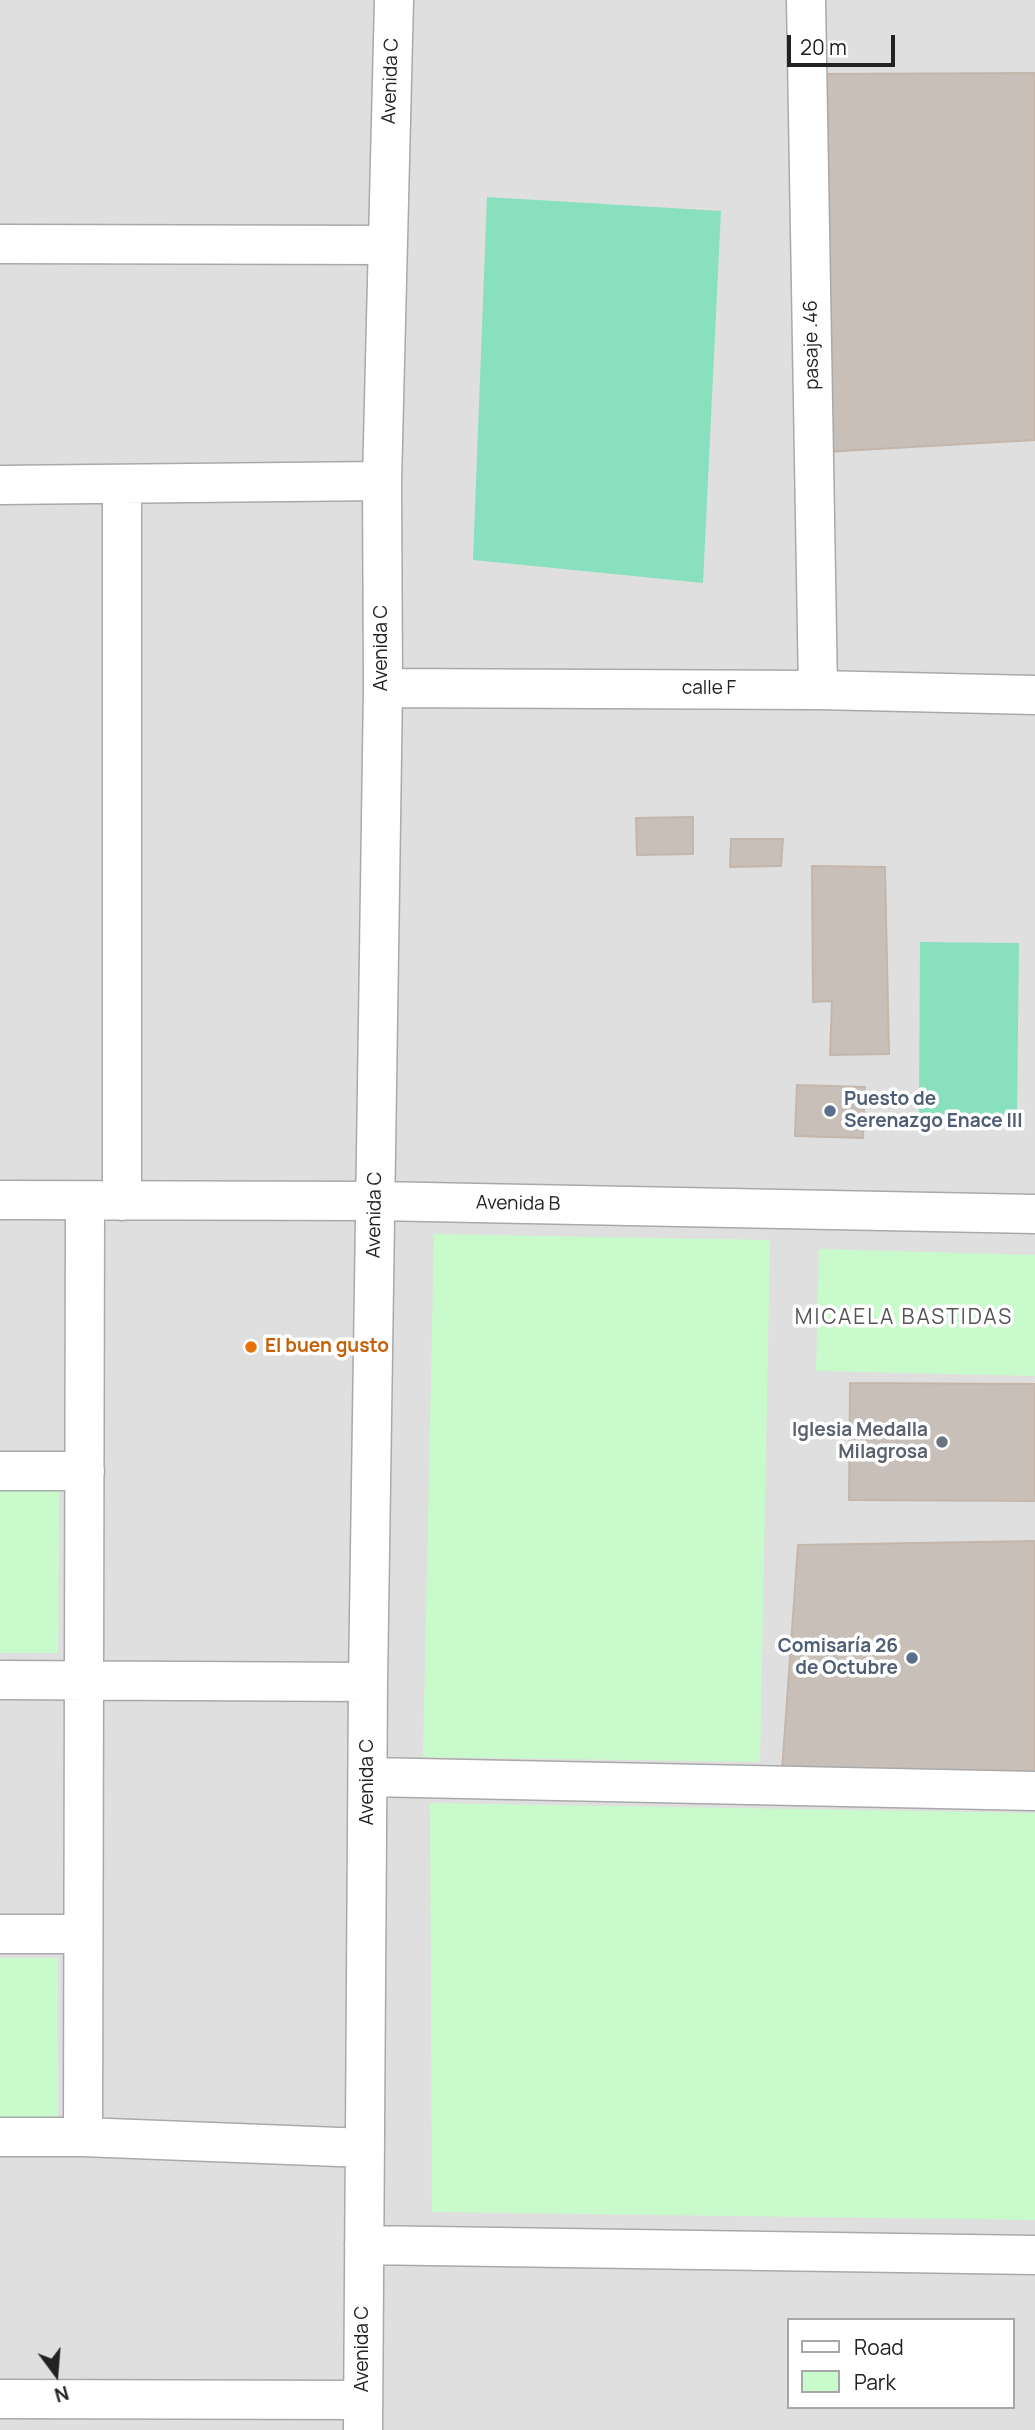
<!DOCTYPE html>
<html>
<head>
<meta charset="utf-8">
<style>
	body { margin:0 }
	#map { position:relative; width:1035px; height:2430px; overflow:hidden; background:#f2efe9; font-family:Manrope,sans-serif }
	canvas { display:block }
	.legend { position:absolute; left:787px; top:2318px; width:228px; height:91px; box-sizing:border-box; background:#fff; border:2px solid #a7a7a7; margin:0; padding:9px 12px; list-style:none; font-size:21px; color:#222 }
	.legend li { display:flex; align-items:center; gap:14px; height:35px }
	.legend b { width:35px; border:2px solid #a7a7a7 }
	.north { position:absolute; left:21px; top:2339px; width:70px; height:70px; -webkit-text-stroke:5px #fff; paint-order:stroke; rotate:164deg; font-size:19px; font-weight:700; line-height:28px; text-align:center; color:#222 }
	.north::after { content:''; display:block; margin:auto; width:24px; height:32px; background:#222; clip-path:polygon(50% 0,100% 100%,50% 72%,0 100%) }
	.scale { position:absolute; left:787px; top:35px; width:108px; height:32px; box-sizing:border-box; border:4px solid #222; border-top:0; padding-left:9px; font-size:21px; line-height:24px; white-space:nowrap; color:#222; -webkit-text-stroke:5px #fff; paint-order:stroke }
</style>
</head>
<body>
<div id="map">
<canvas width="1035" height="2430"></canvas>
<ul class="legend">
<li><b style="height:9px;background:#fff"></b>Road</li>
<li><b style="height:19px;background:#c8facc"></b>Park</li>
</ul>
<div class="north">N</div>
<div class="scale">20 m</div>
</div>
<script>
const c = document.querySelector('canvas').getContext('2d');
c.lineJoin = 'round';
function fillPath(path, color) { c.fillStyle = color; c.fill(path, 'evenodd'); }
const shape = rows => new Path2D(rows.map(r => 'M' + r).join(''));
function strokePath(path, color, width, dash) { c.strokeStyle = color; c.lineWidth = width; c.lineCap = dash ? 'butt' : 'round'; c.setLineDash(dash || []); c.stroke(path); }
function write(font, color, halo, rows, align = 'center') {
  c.font = font + ' Manrope,sans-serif'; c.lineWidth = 7; c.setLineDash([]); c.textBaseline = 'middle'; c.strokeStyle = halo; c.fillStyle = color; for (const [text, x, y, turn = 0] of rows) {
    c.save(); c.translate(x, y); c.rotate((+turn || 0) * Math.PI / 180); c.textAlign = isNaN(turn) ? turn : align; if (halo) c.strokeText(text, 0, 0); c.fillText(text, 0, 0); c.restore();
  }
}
const residential = shape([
	[0,0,1035,0,1035,2430,0,2430],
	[788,2320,1012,2320,1012,2407,788,2407]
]);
const park = shape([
	[434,1234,770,1240,760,1762,423,1757],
	[819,1249,1035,1255,1035,1376,816,1371],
	[59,1490,58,1653,0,1653,0,1491],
	[430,1803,1035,1813,1035,2220,432,2212],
	[0,1958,58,1958,58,2121,0,2122]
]);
const pitch = shape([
	[487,197,721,211,703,583,473,560],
	[920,942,1019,943,1017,1115,919,1114]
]);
const building = shape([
	[1035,73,1035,440,824,452,823,74,1035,73],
	[693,817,693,854,637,855,636,818,693,817],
	[731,839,783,839,781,866,730,867,731,839],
	[812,866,885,867,889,1054,830,1055,832,1001,813,1002,812,866],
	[797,1085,865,1087,863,1138,795,1136,797,1085],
	[850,1383,1035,1384,1035,1501,849,1500,850,1383],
	[1035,1541,1035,1771,782,1771,798,1545,1035,1541]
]);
const minor = shape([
	[806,0,818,690],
	[0,244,386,245],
	[0,485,382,481],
	[122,485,122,1201],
	[383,688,818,690,1035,695],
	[0,1200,375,1201,1035,1214],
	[0,1471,85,1471],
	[0,1680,368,1682],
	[369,1777,1035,1791],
	[0,1934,82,1934],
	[0,2137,83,2137,365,2148],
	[83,2137,85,1201],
	[364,2245,1035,2255],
	[0,2399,363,2400],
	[363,2430,368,1682,383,688,382,481,394,0]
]);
const markers = [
	[830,1111,7,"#5c6f8a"],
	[251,1347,7,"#e8710a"],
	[942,1442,7,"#6b7280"],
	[912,1658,7,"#5c6f8a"]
];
const streetNames = [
	["Avenida C",391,81,-88],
	["pasaje .46",812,345,-91],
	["Avenida C",382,648,-90],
	["calle F",709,689],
	["Avenida B",518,1204,1],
	["Avenida C",375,1215,-89],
	["Avenida C",368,1782,-90],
	["Avenida C",363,2349,-90]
];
const serviceNames = [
	["Puesto de",844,1100],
	["Serenazgo Enace III",844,1122],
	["Comisaría 26",898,1647,"right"],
	["de Octubre",898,1669,"right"]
];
const foodNames = [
	["El buen gusto",265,1347]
];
const worshipNames = [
	["Iglesia Medalla",928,1431],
	["Milagrosa",928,1453]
];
const neighbourhoodNames = [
	["MICAELA BASTIDAS",904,1318]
];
fillPath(residential, '#e0dfdf');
fillPath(park, '#c8facc');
fillPath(pitch, '#88e0be');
fillPath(building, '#c7bfb8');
strokePath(building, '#c4b6ab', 2);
strokePath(minor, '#a9a9a9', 41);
strokePath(minor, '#fff', 38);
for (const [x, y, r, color] of markers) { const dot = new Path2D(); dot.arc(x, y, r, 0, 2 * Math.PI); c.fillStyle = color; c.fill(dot); strokePath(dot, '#fff', 2.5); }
write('19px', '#222', '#fff', streetNames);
write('bold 19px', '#4e5e75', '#fff', serviceNames, 'left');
write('bold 19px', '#c56008', '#fff', foodNames, 'left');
write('bold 19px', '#5b616d', '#fff', worshipNames, 'right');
c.letterSpacing = '2px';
write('21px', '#555', '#fff', neighbourhoodNames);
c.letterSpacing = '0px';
</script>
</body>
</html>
